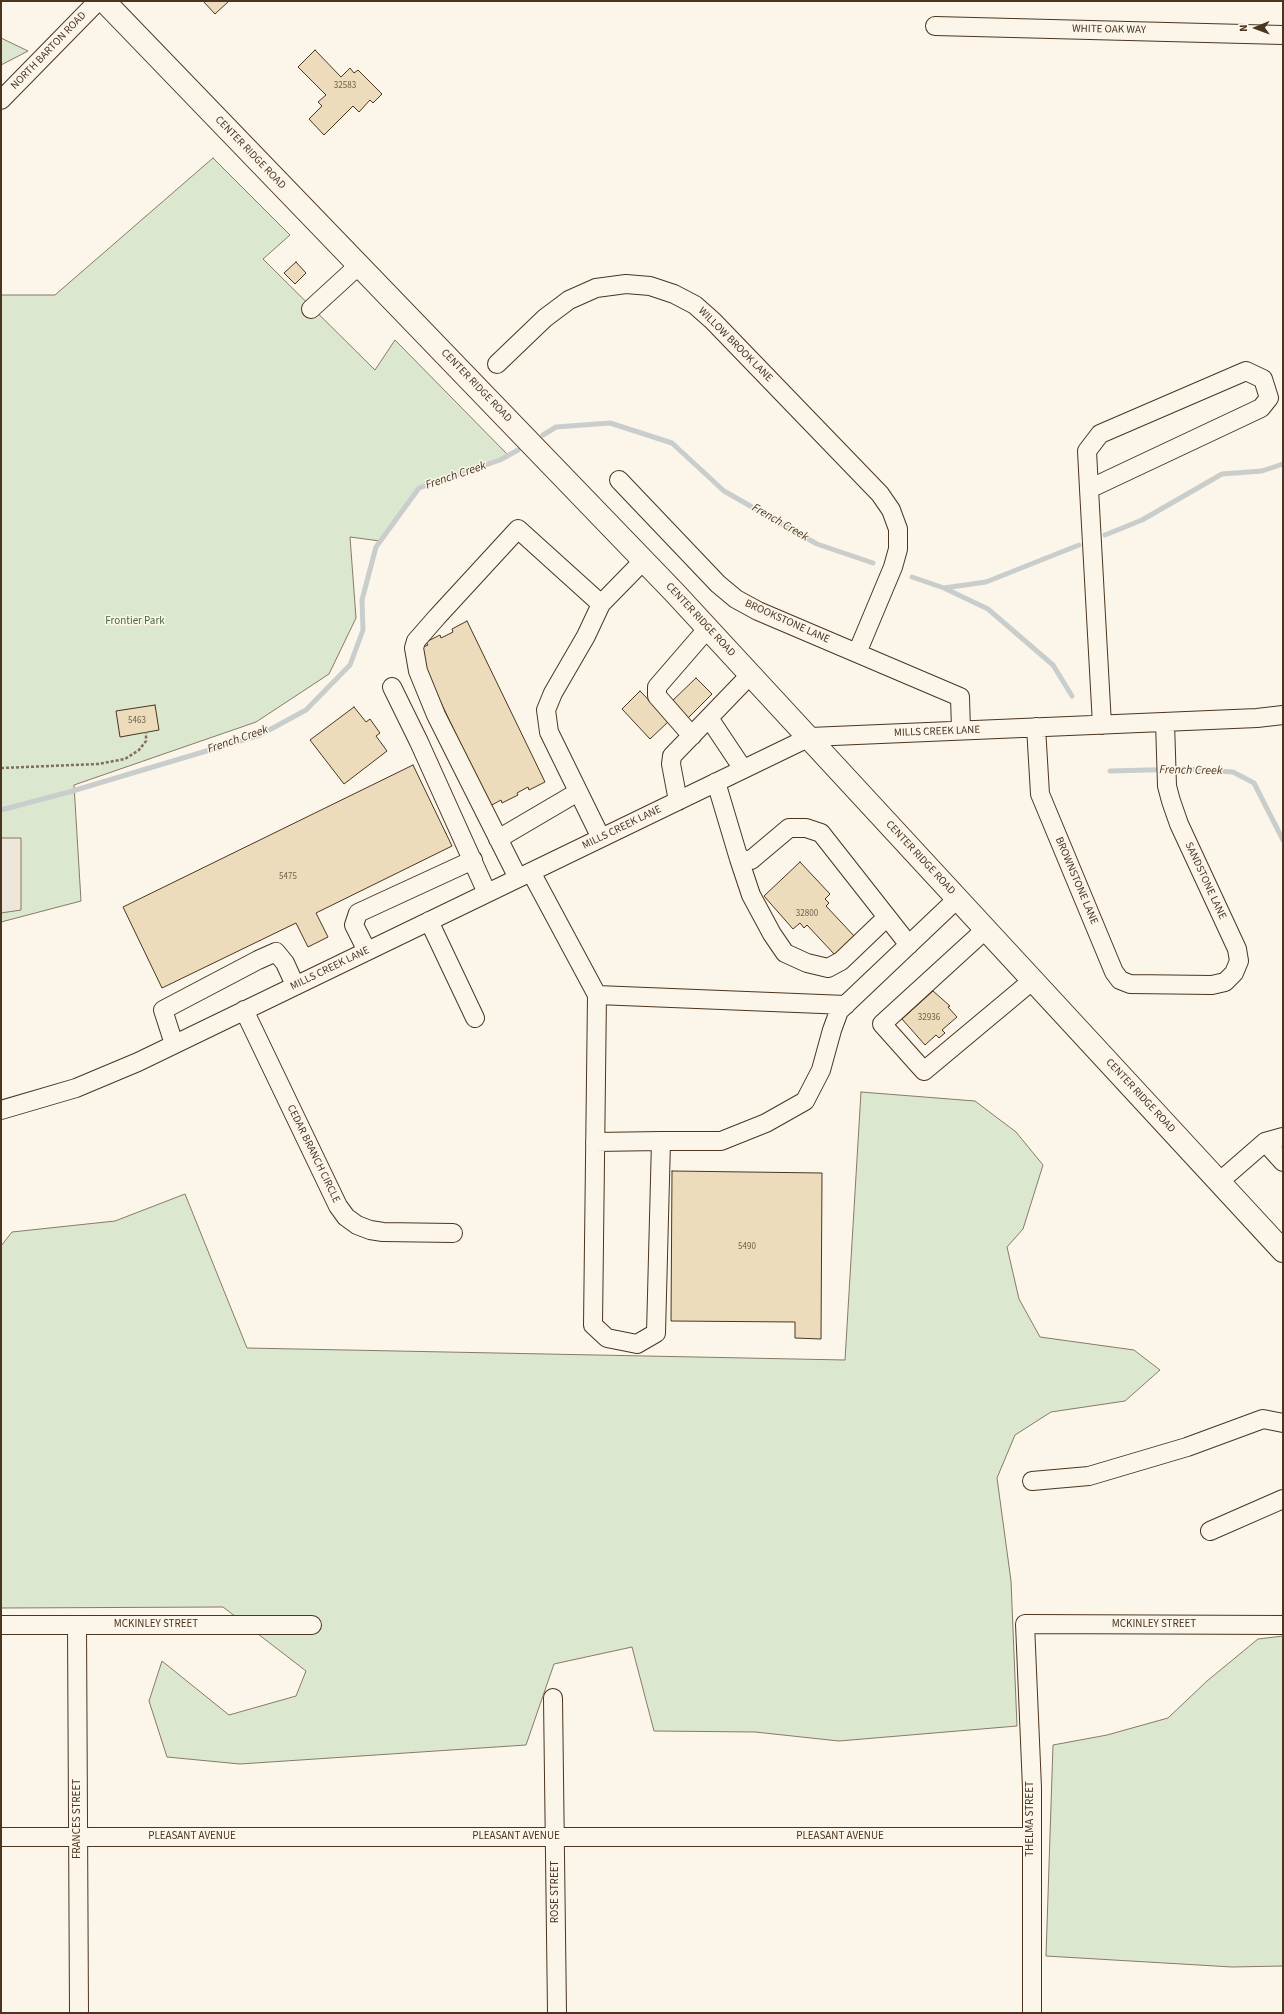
<!DOCTYPE html>
<html>
<head>
<meta charset="utf-8">
<style>
	body { margin:0 }
	#map { position:relative; width:1284px; height:2014px; overflow:hidden; background:#fbf6e9; font-family:"Source Sans 3",sans-serif }
	canvas { display:block }
	.frame { position:absolute; inset:0; border:2px solid #4a3520; pointer-events:none }
	.north { position:absolute; left:1236px; top:8px; width:40px; height:40px; -webkit-text-stroke:3px #fbf6e9; paint-order:stroke; rotate:269deg; font-size:11px; font-weight:700; line-height:16px; text-align:center; color:#4a3520 }
	.north::after { content:''; display:block; margin:auto; width:14px; height:18px; background:#4a3520; clip-path:polygon(50% 0,100% 100%,50% 72%,0 100%) }
</style>
</head>
<body>
<div id="map">
<canvas width="1284" height="2014"></canvas>
<div class="frame"></div>
<div class="north">N</div>
</div>
<script>
const c = document.querySelector('canvas').getContext('2d');
c.lineJoin = 'round';
function fillPath(path, color) { c.fillStyle = color; c.fill(path, 'evenodd'); }
const shape = rows => new Path2D(rows.map(r => 'M' + r).join(''));
function strokePath(path, color, width, dash) { c.strokeStyle = color; c.lineWidth = width; c.lineCap = dash ? 'butt' : 'round'; c.setLineDash(dash || []); c.stroke(path); }
function write(font, color, halo, rows, align = 'center') {
  c.font = font + ' "Source Sans 3",sans-serif'; c.lineWidth = 3; c.setLineDash([]); c.textBaseline = 'middle'; c.strokeStyle = halo; c.fillStyle = color; for (const [text, x, y, turn = 0] of rows) {
    c.save(); c.translate(x, y); c.rotate((+turn || 0) * Math.PI / 180); c.textAlign = isNaN(turn) ? turn : align; if (halo) c.strokeText(text, 0, 0); c.fillText(text, 0, 0); c.restore();
  }
}
const green = shape([
	[1,38,28,51,1,65,1,38],
	[213,158,290,235,263,259,375,370,395,340,508,455,500,460,419,488,380,541,350,537,356,618,329,674,256,722,74,785,81,901,1,922,1,295,55,295,213,158],
	[861,1092,975,1101,1016,1132,1043,1165,1023,1229,1007,1247,1019,1299,1040,1337,1134,1350,1160,1370,1125,1401,1051,1412,1015,1435,997,1478,1011,1581,1017,1726,839,1741,755,1732,654,1731,632,1647,554,1664,526,1745,240,1764,167,1757,149,1701,162,1661,229,1715,296,1696,306,1671,223,1607,1,1608,1,1246,12,1232,115,1221,185,1194,247,1348,845,1360,861,1092],
	[1283,1636,1283,1966,1232,1967,1046,1956,1053,1745,1107,1735,1168,1718,1207,1681,1258,1639,1283,1636]
]);
const parking = shape([
	[1,838,21,838,21,910,1,913,1,838]
]);
const stream = shape([
	[543,435,556,427,610,423,672,443,724,491,817,544,873,563],
	[1105,535,1142,520,1222,474,1262,471,1283,464],
	[912,577,944,588,988,609,1053,665,1072,696],
	[944,588,986,582,1079,545],
	[1110,771,1187,769,1233,772,1254,783,1283,840],
	[1,810,69,792,260,735,306,710,350,665,363,630,362,600,376,547,419,488,500,460,518,450]
]);
const building = shape([
	[203,1,229,1,215,14,203,1],
	[315,50,341,77,350,68,354,73,358,70,382,94,373,103,370,100,359,112,353,106,324,135,309,119,322,106,318,102,326,95,298,67,315,50],
	[296,262,306,273,295,284,284,273,296,262],
	[467,621,545,782,529,790,528,787,517,793,518,795,502,803,501,800,490,806,416,650,428,645,426,642,440,635,441,638,453,632,452,629,467,621],
	[696,678,712,694,686,720,670,703,696,678],
	[640,691,669,721,650,739,622,709,640,691],
	[155,705,159,730,120,737,116,711,155,705],
	[354,707,366,722,370,719,380,733,376,736,387,751,344,784,310,740,354,707],
	[413,765,452,846,316,913,328,937,308,947,296,923,162,988,123,907,413,765],
	[800,862,830,894,825,899,829,903,826,906,855,937,835,955,807,925,804,928,800,923,793,929,764,896,800,862],
	[933,991,950,1006,948,1007,957,1017,942,1030,945,1033,939,1038,936,1035,925,1045,902,1019,933,991],
	[672,1171,822,1173,821,1339,795,1338,795,1322,671,1321,672,1171]
]);
const path = shape([
	[1,768,98,764,125,759,139,750,146,741,146,732]
]);
const minor = shape([
	[935,26,1283,35],
	[1,100,98,1],
	[311,309,359,265],
	[497,364,545,318,569,300,596,288,626,284,650,286,674,294,695,305,713,321,880,494,891,510,898,529,898,549,893,567,857,653],
	[619,480,718,584,736,599,758,611,960,697,961,730],
	[1089,489,1261,408,1269,398,1263,379,1246,371,1100,434,1087,451,1089,489,1102,725],
	[392,687,419,742,487,893],
	[709,718,743,769],
	[1036,727,1040,794,1114,972,1120,980,1130,984,1212,985,1225,982,1234,973,1239,961,1237,949,1179,824,1171,801,1167,786,1165,722],
	[692,736,657,696,657,687,708,628],
	[716,782,739,859,751,860,789,828,806,828,821,833,909,945],
	[678,801,671,764,672,756,751,674],
	[601,838,549,732,546,710,553,693,586,636,601,604],
	[498,839,578,792],
	[739,859,751,895,772,934,785,953,807,963,828,968,841,961,887,917],
	[531,872,597,995,593,1325,607,1338,637,1344,656,1333,661,1141,721,1141,766,1123,805,1101,821,1070,832,1030,839,1011,958,898],
	[518,878,436,715,418,671,414,648,416,641,437,617,518,529,601,604,644,560],
	[429,921,475,1018],
	[986,929,882,1024,924,1071,1033,980],
	[367,951,354,925,358,913,473,860],
	[597,995,846,1005],
	[244,1010,338,1206,346,1217,357,1225,370,1230,383,1232,453,1233],
	[174,1044,163,1010,258,960,276,952,285,963,295,985],
	[1,1110,76,1088,138,1062,810,737,1257,718,1283,715],
	[595,1142,661,1141],
	[1265,1142,1283,1137],
	[1219,1182,1265,1142,1283,1162],
	[1032,1481,1089,1476,1187,1447,1263,1419,1283,1423],
	[1210,1531,1283,1499],
	[1,1625,312,1625],
	[77,1625,79,2013],
	[553,1698,557,2013],
	[1,1837,1031,1837],
	[1032,2013,1032,1788,1025,1624,1283,1625]
]);
const major = shape([
	[104,1,674,592,1283,1251]
]);
const numberNames = [
	["32583",345,86],
	["5463",137,721],
	["5475",288,877],
	["32800",807,914],
	["32936",929,1018],
	["5490",747,1247]
];
const streetNames = [
	["WHITE OAK WAY",1109,30,1],
	["NORTH BARTON ROAD",49,51,-46],
	["CENTER RIDGE ROAD",250,153,46],
	["WILLOW BROOK LANE",735,345,45],
	["CENTER RIDGE ROAD",476,386,46],
	["CENTER RIDGE ROAD",700,620,47],
	["BROOKSTONE LANE",787,622,24],
	["MILLS CREEK LANE",937,732,-2],
	["MILLS CREEK LANE",622,828,-26],
	["CENTER RIDGE ROAD",920,858,47],
	["BROWNSTONE LANE",1076,881,67],
	["SANDSTONE LANE",1205,881,65],
	["MILLS CREEK LANE",330,969,-26],
	["CENTER RIDGE ROAD",1140,1096,47],
	["CEDAR BRANCH CIRCLE",313,1154,64],
	["MCKINLEY STREET",156,1625],
	["MCKINLEY STREET",1154,1625],
	["FRANCES STREET",78,1819,-90],
	["THELMA STREET",1031,1819,-90],
	["PLEASANT AVENUE",192,1837],
	["PLEASANT AVENUE",516,1837],
	["PLEASANT AVENUE",840,1837],
	["ROSE STREET",556,1892,-90]
];
const parkNames = [
	["Frontier Park",135,622]
];
const waterNames = [
	["French Creek",456,476,-19],
	["French Creek",780,523,30],
	["French Creek",238,740,-19],
	["French Creek",1191,771,1]
];
fillPath(green, '#dce7d0');
strokePath(green, '#887966', 1);
fillPath(parking, '#ede7d9');
strokePath(parking, '#887966', 1);
strokePath(stream, '#c9cecd', 5);
fillPath(building, '#ecdcbc');
strokePath(building, '#4a3520', 1);
strokePath(minor, '#4a3520', 20);
strokePath(major, '#4a3520', 24);
strokePath(path, '#7f6f5c', 2.5, [3, 2]);
strokePath(minor, '#fbf6e9', 18);
strokePath(major, '#fbf6e9', 22);
write('9px', '#725f47', null, numberNames);
write('11px', '#4a3520', '#fbf6e9', streetNames);
write('11px', '#436837', '#fbf6e9', parkNames);
write('italic 12px', '#4a3520', '#fbf6e9', waterNames);
</script>
</body>
</html>
